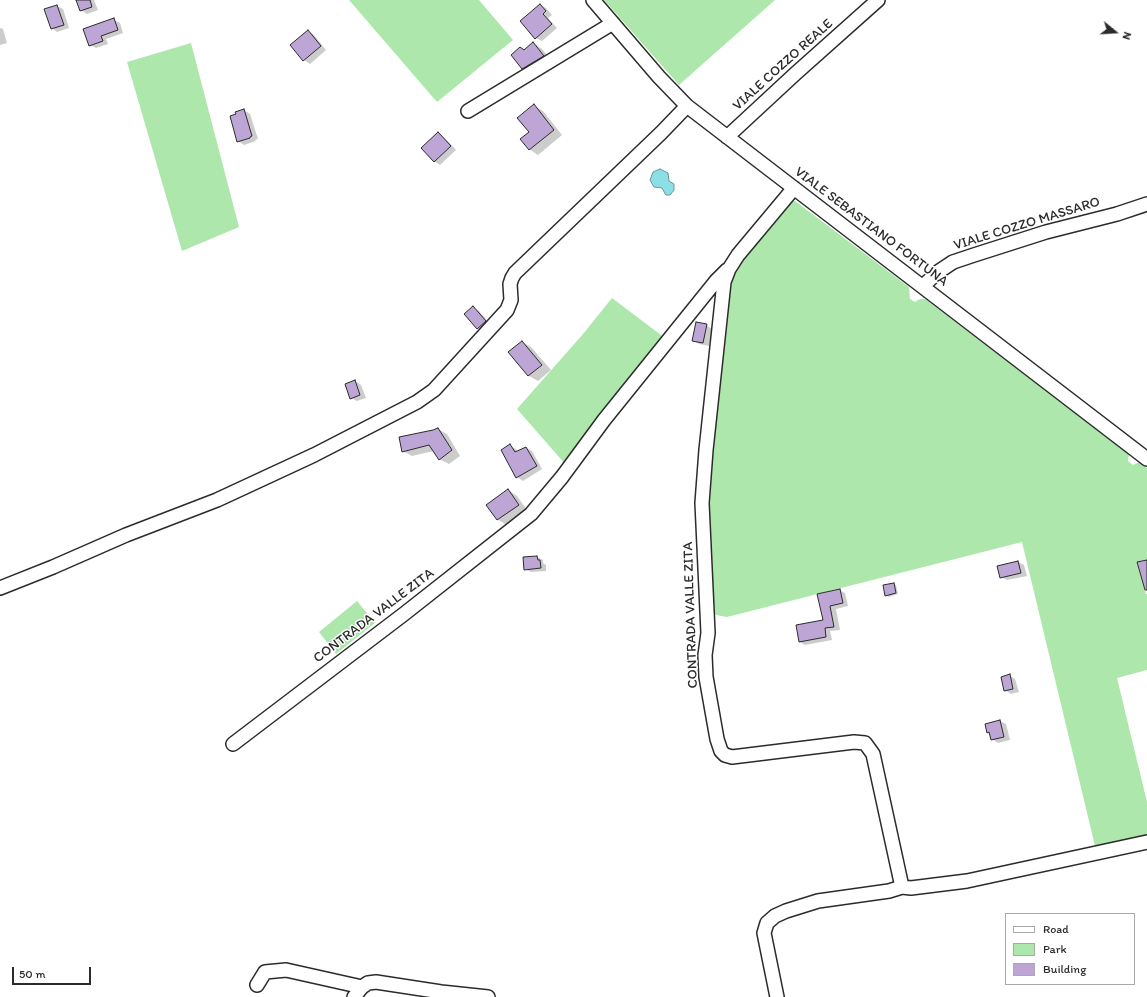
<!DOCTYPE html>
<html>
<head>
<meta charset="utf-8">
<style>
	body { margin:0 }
	#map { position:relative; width:1147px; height:997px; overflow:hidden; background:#fff; font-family:Itim,sans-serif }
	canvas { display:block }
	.legend { position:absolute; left:1005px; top:913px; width:130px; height:72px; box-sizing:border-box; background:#fff; border:1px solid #aaa; margin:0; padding:5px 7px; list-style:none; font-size:12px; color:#2b2b2b }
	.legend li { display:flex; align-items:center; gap:8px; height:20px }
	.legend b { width:20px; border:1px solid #aaa }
	.north { position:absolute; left:1095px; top:12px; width:40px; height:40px; -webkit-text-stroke:3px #fff; paint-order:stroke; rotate:108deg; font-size:11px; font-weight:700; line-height:16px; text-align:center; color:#2b2b2b }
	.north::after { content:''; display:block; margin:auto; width:14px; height:18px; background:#2b2b2b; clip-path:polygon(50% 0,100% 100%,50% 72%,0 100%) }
	.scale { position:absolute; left:12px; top:967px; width:79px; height:18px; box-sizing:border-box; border:2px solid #2b2b2b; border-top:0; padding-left:5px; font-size:12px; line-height:14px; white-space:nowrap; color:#2b2b2b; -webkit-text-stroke:3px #fff; paint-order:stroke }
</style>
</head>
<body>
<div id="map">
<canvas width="1147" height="997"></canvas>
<ul class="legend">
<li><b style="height:5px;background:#fff"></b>Road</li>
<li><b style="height:11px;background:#ade7ac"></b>Park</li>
<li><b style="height:11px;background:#bda6d5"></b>Building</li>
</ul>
<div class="north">N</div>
<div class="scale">50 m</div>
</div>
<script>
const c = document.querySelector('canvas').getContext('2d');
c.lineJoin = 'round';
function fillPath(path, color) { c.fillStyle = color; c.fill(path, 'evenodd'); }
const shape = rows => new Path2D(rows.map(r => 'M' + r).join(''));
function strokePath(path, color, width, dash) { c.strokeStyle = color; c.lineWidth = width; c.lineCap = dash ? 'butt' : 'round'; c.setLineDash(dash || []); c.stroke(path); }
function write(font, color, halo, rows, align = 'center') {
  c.font = font + ' Itim,sans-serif'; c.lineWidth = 3; c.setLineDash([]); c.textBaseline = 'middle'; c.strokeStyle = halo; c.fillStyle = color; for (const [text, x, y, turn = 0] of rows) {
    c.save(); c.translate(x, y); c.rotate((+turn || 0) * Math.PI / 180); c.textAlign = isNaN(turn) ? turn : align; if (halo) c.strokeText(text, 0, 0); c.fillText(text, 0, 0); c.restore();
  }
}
const green = shape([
	[349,0,479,0,513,40,437,102],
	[604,0,775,0,679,85],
	[191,43,239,227,182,251,127,62],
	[795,201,909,287,910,299,915,302,920,299,925,299,1129,454,1128,461,1133,465,1139,462,1147,468,1147,560,1137,563,1146,594,1147,594,1147,670,1117,678,1147,802,1147,837,1096,850,1022,542,727,617,716,615,713,612,705,504,732,271,790,202],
	[612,298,665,338,566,465,517,409,583,334],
	[357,601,375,623,336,654,319,632]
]);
const water = shape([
	[660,169,668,173,669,181,674,184,674,190,670,195,666,195,662,188,654,187,650,180,653,172,660,169]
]);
const shadow = shape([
	[77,0,94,0,98,10,87,14,81,10],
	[540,5,546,8,552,15,548,18,557,28,542,41,536,38],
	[57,6,63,9,69,28,57,32,52,28],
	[114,20,120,23,123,33,106,39,108,44,96,48,90,45],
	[0,28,3,29,7,43,0,45],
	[308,31,314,35,326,50,310,64,304,60],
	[533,43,542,49,552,61,532,73,523,68,525,51],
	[534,106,543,111,562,135,538,155,529,149],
	[244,110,250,114,258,139,255,140,256,141,244,145,238,141],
	[438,133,444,137,456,150,440,165,434,161],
	[473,308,479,311,491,325,483,332,477,328],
	[706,325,712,329,709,346,699,344,694,341],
	[522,342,531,347,551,370,538,381,529,376,510,353],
	[355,381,361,385,366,398,357,401,351,398],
	[438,429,447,434,460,456,449,464,439,459,434,451,412,456,403,451],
	[510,446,516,449,518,452,526,448,532,451,542,469,523,481,517,477],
	[508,490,517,496,527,510,507,525,498,520,487,505],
	[537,557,543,560,543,563,546,565,546,571,531,572,525,569],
	[1018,562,1024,565,1027,576,1007,580,1001,577],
	[894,584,896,585,898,594,889,597,886,595],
	[839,590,845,593,848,606,836,609,840,630,830,631,832,640,805,645,800,642,797,626,824,621,818,595],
	[1009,675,1015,679,1019,692,1011,694,1005,690],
	[1000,721,1006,724,1010,740,998,743,992,739,991,734,988,732]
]);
const building = shape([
	[76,0,90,0,92,7,80,11,76,0],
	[540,4,546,11,543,14,552,24,535,39,520,21,540,4],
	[57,5,64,25,51,29,44,9,57,5],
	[114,18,118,30,101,36,103,41,89,46,83,29,114,18],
	[308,30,321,46,303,61,290,45,308,30],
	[533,42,544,56,522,69,511,55,520,47,524,50,533,42],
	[534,104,554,130,529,150,520,139,529,132,517,118,534,104],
	[244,109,252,136,250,137,250,138,237,142,230,116,236,114,235,112,244,109],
	[438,132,451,146,434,162,421,148,438,132],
	[473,306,486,321,477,329,464,314,473,306],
	[696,322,707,324,703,343,692,341,696,322],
	[522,341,542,365,528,376,508,352,522,341],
	[355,380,360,395,350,399,345,384,355,380],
	[438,428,452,450,439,460,429,445,402,452,399,437,433,430,438,428],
	[510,444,515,452,526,447,537,466,516,478,501,450,510,444],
	[508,489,519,505,497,520,486,505,508,489],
	[537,556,538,560,540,560,541,568,524,570,523,557,537,556],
	[1147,560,1147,590,1145,590,1137,562,1147,560],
	[1018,561,1021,573,1000,578,997,566,1018,561],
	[894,583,896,593,885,596,883,585,894,583],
	[840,589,843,603,830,606,834,627,825,628,826,637,799,642,796,625,823,620,817,594,840,589],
	[1010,674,1013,689,1004,691,1001,677,1010,674],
	[1000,720,1004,737,991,740,989,732,987,733,985,724,1000,720]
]);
const minor = shape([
	[593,0,659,77,687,106,1147,459],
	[468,111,613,23],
	[727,137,795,74,878,0],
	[794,188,738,255,729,269,724,282,706,450,702,503,708,633,705,655,706,677,717,739,721,751,725,755,732,757,854,742,865,743,873,754,902,887,911,888,967,881,1147,842],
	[923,286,938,272,953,262,974,255,1046,232,1117,214,1147,204],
	[0,588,53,567,126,535,217,500,314,455,417,402,434,390,507,310,511,300,510,284,512,278,515,273,661,133,687,106],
	[233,744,404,614,531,514,562,477,604,420,716,281,727,270],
	[257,985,265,972,286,970,362,987],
	[354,997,362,987,368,983,376,982,441,992,488,997],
	[777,997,764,933,767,923,775,916,786,911,818,901,889,891,902,887]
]);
const streetNames = [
	["VIALE COZZO REALE",783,65,-42],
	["VIALE COZZO MASSARO",1027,224,-17],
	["VIALE SEBASTIANO FORTUNA",871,227,37],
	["CONTRADA VALLE ZITA",691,615,-92],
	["CONTRADA VALLE ZITA",374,616,-37]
];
fillPath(green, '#ade7ac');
fillPath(water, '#8edfe5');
strokePath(water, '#66979b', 1);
fillPath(shadow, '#0003');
fillPath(building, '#bda6d5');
strokePath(building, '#2b2b2b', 1);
strokePath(minor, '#2b2b2b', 16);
strokePath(minor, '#fff', 13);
write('14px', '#2b2b2b', '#fff', streetNames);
</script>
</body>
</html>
